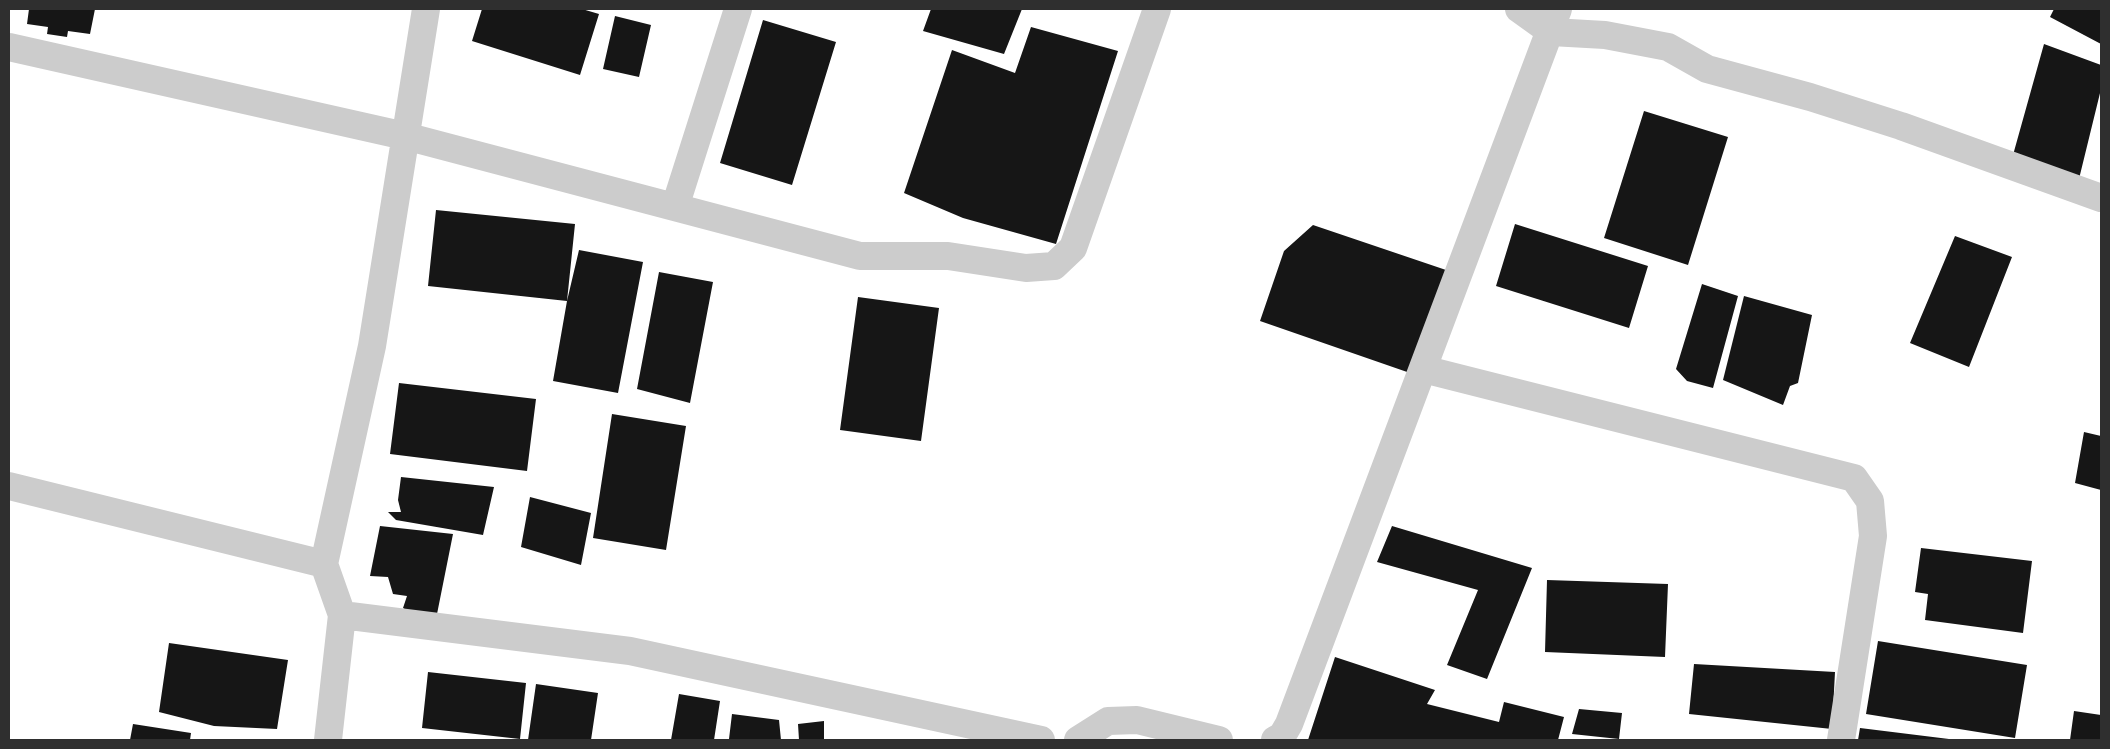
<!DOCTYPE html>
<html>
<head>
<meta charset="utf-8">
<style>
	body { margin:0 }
	#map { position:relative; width:2110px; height:749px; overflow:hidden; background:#fff; font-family:"Asap Condensed",sans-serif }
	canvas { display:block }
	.frame { position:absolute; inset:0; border:10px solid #2f2f2f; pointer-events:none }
</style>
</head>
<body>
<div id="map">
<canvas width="2110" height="749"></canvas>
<div class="frame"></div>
</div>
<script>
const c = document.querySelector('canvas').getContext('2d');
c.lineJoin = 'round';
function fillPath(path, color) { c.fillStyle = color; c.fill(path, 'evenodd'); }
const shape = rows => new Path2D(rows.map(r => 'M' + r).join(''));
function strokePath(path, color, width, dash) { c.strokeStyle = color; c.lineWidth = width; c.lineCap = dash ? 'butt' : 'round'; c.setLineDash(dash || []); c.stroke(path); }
const building = shape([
	[29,9,95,9,90,34,68,31,67,37,47,34,48,27,27,24],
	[482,9,582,9,599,14,580,75,472,41],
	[931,9,1022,9,1004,54,923,31],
	[2054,9,2101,9,2101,44,2050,17],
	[615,16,651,25,639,77,603,69],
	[763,20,836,42,792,185,720,163],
	[1031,27,1118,51,1056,244,963,218,904,193,952,50,1015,73],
	[2044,44,2101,65,2101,89,2078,183,2013,155],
	[1644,111,1728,137,1688,265,1604,238],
	[436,210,575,224,567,301,579,250,643,262,618,393,553,381,567,301,428,286],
	[1515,224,1648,266,1629,328,1496,286],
	[1313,225,1446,270,1410,373,1260,321,1284,251],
	[1955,236,2012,257,1969,367,1910,343],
	[659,272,713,282,690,403,637,389],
	[1702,284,1738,296,1713,388,1687,381,1676,369],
	[1744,296,1812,315,1798,383,1790,386,1783,405,1723,380],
	[858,297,939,308,921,441,840,430],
	[399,383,536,399,527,471,390,454],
	[612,414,686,426,666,550,593,538],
	[2084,432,2101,436,2101,490,2075,483],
	[401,477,494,487,483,535,396,520,388,512,401,512,398,500],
	[530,497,591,513,581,565,521,547],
	[380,526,453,534,436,619,416,616,403,608,407,596,393,594,388,577,370,576],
	[1392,526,1532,568,1487,679,1447,665,1478,590,1377,562],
	[1921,548,2032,561,2023,633,1925,620,1928,594,1915,592],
	[1547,580,1668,584,1665,657,1545,652],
	[1878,641,2027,665,2015,738,1866,714],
	[169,643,288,660,277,729,214,726,159,712],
	[1335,657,1435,690,1427,704,1499,722,1504,702,1564,717,1558,740,1308,740],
	[1694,664,1835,672,1832,729,1689,714],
	[428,672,526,683,520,739,422,728],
	[536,684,598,693,591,740,528,740],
	[679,694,720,701,714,740,671,740],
	[1579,709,1622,713,1619,739,1572,734],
	[2074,711,2101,715,2101,740,2070,740],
	[732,714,779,720,781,740,729,739],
	[824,721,824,740,799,740,798,724],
	[133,724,191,733,190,740,130,740],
	[1860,728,1949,739,1949,740,1858,740]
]);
const street = shape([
	[1519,9,1551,32,1605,35,1668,47,1707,69,1810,97,1901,126,2101,198],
	[9,47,405,136,860,256,948,256,1026,268,1054,266,1073,248,1157,9],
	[675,207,738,9],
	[1423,369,1854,478,1870,501,1873,536,1841,740],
	[9,486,324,564],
	[342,615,630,651,1041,740],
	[328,740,342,615,324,564,372,346,426,9],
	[1078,740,1108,721,1137,720,1219,740],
	[1275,740,1282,736,1289,724,1558,9]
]);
fillPath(building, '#161616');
strokePath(street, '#ccc', 28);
</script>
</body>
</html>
